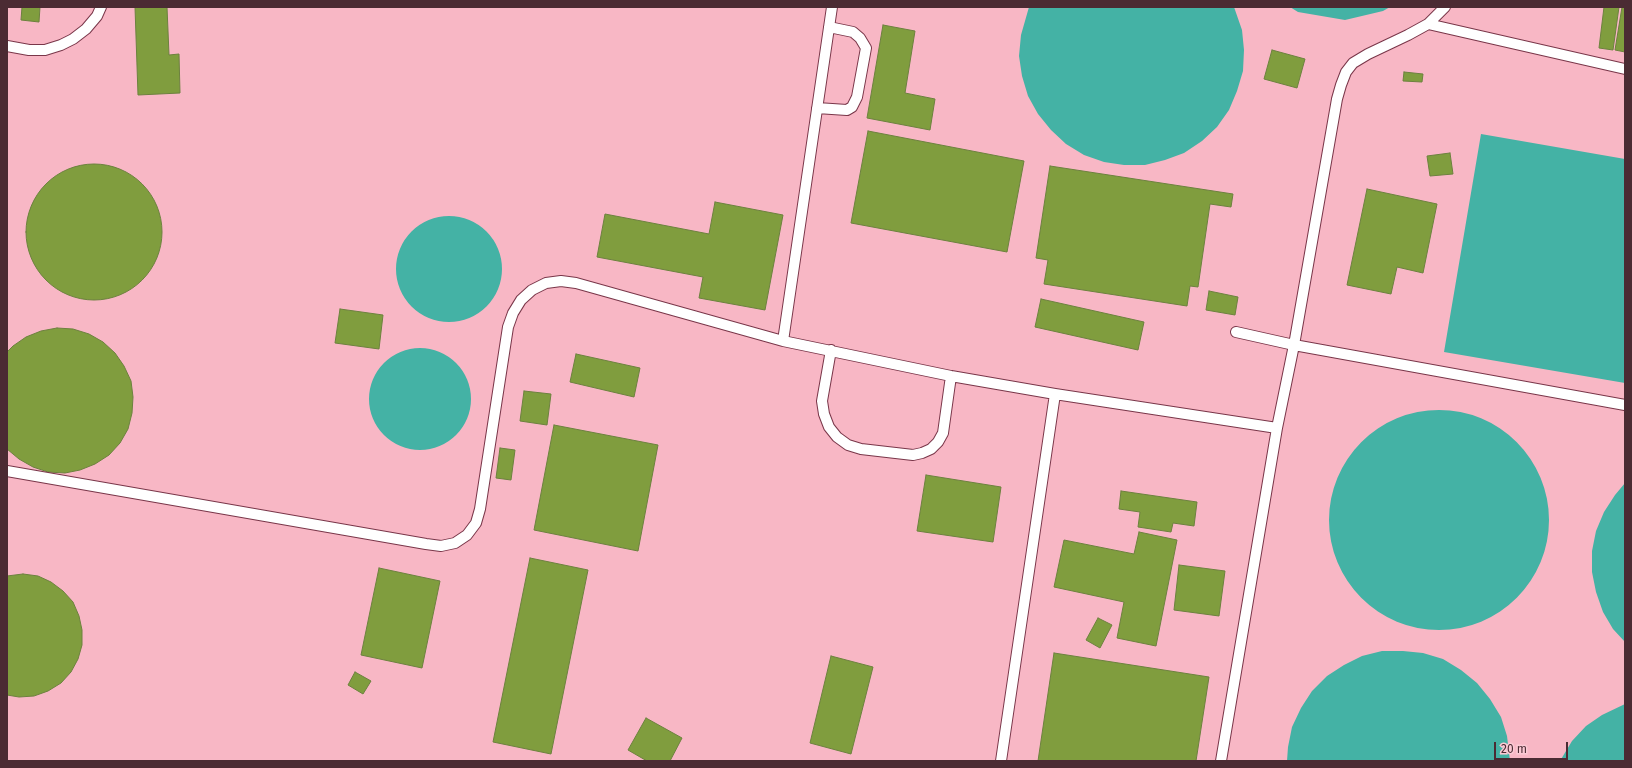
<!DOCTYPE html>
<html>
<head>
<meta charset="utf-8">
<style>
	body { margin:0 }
	#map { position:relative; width:1632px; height:768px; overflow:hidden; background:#f8b7c5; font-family:"Fira Sans",sans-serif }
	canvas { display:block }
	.frame { position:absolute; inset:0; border:8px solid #4b2b33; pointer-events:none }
	.scale { position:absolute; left:1494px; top:742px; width:74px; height:18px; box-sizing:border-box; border:2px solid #4b2b33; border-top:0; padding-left:5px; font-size:12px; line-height:14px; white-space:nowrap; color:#4b2b33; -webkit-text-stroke:3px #fbc9d4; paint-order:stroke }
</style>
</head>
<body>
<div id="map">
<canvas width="1632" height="768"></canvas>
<div class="frame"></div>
<div class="scale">20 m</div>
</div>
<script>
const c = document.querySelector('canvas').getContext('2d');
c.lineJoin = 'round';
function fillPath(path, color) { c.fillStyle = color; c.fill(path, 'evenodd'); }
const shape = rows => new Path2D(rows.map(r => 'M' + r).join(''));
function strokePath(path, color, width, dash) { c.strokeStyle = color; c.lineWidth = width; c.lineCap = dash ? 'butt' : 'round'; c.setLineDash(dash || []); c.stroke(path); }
const water = shape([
	[1029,7,1234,7,1242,30,1244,50,1243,71,1237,91,1229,110,1217,127,1202,141,1184,153,1165,160,1145,165,1124,165,1104,162,1084,155,1066,144,1051,130,1038,114,1028,96,1022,76,1019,56,1021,35],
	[1290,7,1390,7,1383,11,1345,20,1298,12],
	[1481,134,1625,159,1625,383,1444,352],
	'396 269a53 53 0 1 1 106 0a53 53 0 1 1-106 0Z',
	'369 399a51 51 0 1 1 102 0a51 51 0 1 1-102 0Z',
	'1329 520a110 110 0 1 1 220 0a110 110 0 1 1-220 0Z',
	[1625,483,1625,642,1613,629,1603,612,1596,592,1592,572,1592,551,1596,531,1604,512,1615,495],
	[1382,651,1403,651,1423,653,1443,659,1461,670,1477,683,1490,699,1501,717,1507,736,1510,761,1287,761,1288,747,1292,727,1301,708,1312,691,1327,676,1344,665,1362,656],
	[1625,704,1625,761,1560,761,1572,741,1586,726,1602,715]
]);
const building = shape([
	[22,7,40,7,39,22,21,20,22,7],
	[135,7,167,7,169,55,179,54,180,93,138,95,135,7],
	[1604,7,1619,7,1613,50,1599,48,1604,7],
	[1622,7,1625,7,1625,52,1615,50,1622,7],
	[883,25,915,31,905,93,935,99,930,130,867,118,883,25],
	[1272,50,1305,59,1297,88,1264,79,1272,50],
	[1404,72,1423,74,1422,82,1403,81,1404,72],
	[868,131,1024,161,1007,252,851,223,868,131],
	[1450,153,1453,174,1430,176,1427,156,1450,153],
	'26 232a68 68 0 1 1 136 0a68 68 0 1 1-136 0Z',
	[1050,166,1233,194,1231,207,1210,204,1198,287,1190,286,1187,306,1044,284,1048,260,1036,258,1050,166],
	[1367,189,1437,204,1423,273,1397,267,1391,294,1347,285,1367,189],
	[715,202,783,215,765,310,699,298,703,277,597,257,605,214,709,234,715,202],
	[1209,291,1238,297,1235,315,1206,310,1209,291],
	[1041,299,1144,322,1138,350,1035,327,1041,299],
	[340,309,383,315,379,349,335,343,340,309],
	[57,328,73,329,89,334,103,342,115,353,124,366,131,381,133,397,132,413,128,429,120,443,109,455,95,464,80,470,65,473,48,472,33,467,19,459,7,449,7,352,13,346,26,337,41,331,57,328],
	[576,354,640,368,634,397,570,382,576,354],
	[524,391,551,394,547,425,520,421,524,391],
	[554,425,658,445,638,551,534,530,554,425],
	[500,448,515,450,511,480,496,478,500,448],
	[926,475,1001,487,993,542,917,531,926,475],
	[1121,491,1197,502,1194,526,1173,523,1171,532,1138,527,1140,512,1119,509,1121,491],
	[1139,532,1177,540,1156,646,1117,638,1124,602,1054,587,1064,540,1134,554,1139,532],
	[530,558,588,570,551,754,493,742,530,558],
	[1179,565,1225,571,1219,616,1174,610,1179,565],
	[379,568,440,581,422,668,361,655,379,568],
	[23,574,38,576,51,582,63,591,73,602,79,616,82,630,82,645,78,659,71,672,61,683,48,691,34,696,19,697,7,695,7,576,23,574],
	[1098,618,1112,625,1100,648,1086,640,1098,618],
	[1054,653,1209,677,1196,761,1038,761,1054,653],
	[831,656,873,667,851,754,810,743,831,656],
	[355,672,371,681,363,694,348,685,355,672],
	[646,718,682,738,670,761,647,761,628,750,646,718]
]);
const lane = shape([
	[1428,24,1625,69],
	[7,46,29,50,45,50,61,45,73,39,86,29,97,16,101,7],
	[817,108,847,110,852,107,857,97,866,48,860,38,853,32,829,27],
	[1236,332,1294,345,1625,405],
	[783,341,832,7],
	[831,350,822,401,824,414,829,427,837,437,848,445,861,449,913,455,922,453,931,449,938,442,943,433,951,376],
	[7,471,426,544,441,546,455,543,467,535,476,523,480,509,508,327,513,313,521,300,532,290,546,283,561,281,576,283,783,341,951,376,1055,394,1277,428],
	[1001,761,1055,394],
	[1221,761,1277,428,1294,345,1337,99,1341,85,1346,72,1353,63,1368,54,1408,35,1428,24,1445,7]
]);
fillPath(water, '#44b2a5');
fillPath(building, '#809d3e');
strokePath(building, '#6c813e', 1);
strokePath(lane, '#793649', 12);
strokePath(lane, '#fff', 10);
</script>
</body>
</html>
